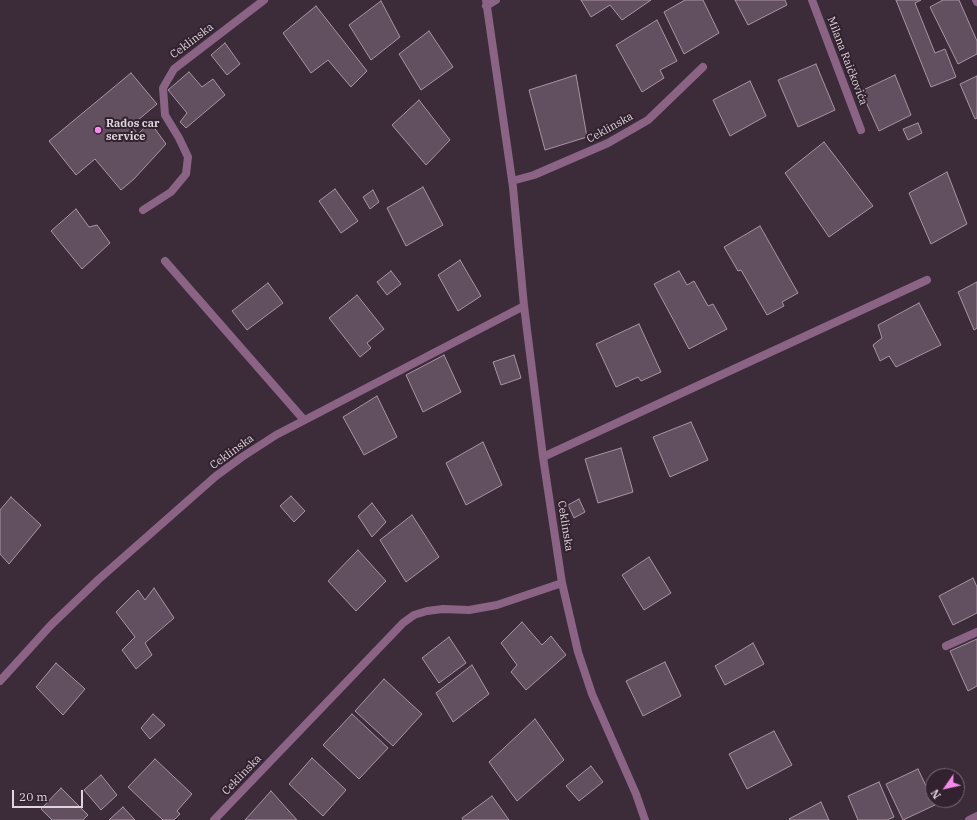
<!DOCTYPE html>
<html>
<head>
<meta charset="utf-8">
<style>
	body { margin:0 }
	#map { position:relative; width:977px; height:820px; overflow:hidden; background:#3c2c3a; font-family:"IBM Plex Serif",serif }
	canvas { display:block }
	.north { position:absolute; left:925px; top:768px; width:40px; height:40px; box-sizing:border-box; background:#32222f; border:1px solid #776975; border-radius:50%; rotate:236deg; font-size:11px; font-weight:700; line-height:16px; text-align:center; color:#dfd4dd }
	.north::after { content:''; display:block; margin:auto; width:14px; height:18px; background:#f888eb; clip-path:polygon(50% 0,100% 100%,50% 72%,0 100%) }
	.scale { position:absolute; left:12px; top:790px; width:71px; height:18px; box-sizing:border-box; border:2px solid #dfd4dd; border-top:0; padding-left:5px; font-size:12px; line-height:14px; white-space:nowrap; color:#dfd4dd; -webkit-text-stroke:3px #32222f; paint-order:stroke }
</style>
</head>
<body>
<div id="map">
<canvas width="977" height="820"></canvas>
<div class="north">N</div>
<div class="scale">20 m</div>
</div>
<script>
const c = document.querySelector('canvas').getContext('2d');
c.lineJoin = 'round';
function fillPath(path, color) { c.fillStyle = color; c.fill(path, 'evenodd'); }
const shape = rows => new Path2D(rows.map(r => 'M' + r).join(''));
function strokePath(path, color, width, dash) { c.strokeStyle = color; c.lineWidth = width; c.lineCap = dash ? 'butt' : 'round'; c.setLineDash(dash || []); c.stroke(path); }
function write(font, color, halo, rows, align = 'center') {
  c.font = font + ' "IBM Plex Serif",serif'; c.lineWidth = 4; c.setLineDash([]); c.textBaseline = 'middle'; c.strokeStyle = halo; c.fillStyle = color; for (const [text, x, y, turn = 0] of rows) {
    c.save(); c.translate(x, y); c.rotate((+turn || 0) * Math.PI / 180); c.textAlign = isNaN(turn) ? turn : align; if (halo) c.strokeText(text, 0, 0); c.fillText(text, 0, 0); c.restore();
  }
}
const building = shape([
	[581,0,651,0,622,20,610,5,591,17,581,0],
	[685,0,703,0,719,33,684,54,664,12,685,0],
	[735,0,785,0,787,5,748,25,735,0],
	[896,0,921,0,915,3,935,53,945,49,956,77,931,87,896,0],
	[943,0,959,0,977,41,977,54,958,64,930,7,943,0],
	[381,1,400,37,371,60,349,25,381,1],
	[316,6,367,71,351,87,328,60,311,73,283,33,316,6],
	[657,20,677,61,660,70,664,78,642,92,616,45,657,20],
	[429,31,453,67,421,90,399,54,429,31],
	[225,43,240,64,227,75,211,55,225,43],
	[816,64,835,110,798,127,778,80,816,64],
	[189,72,202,87,213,79,225,95,186,128,180,122,187,113,168,90,189,72],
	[131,73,157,104,131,126,138,134,150,122,166,144,134,179,121,190,95,159,76,175,49,141,131,73],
	[576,75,587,137,545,150,529,90,576,75],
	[895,75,911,115,879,131,861,91,895,75],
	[977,76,977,118,975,119,960,84,977,76],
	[750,81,766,116,730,136,713,100,750,81],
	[419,100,450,140,426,165,392,125,419,100],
	[918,123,922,133,908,140,903,129,918,123],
	[824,142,873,206,829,237,785,173,824,142],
	[947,172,967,224,931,244,909,193,947,172],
	[423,187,443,225,406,246,387,208,423,187],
	[335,189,358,221,341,233,319,201,335,189],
	[373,190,379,202,370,209,363,197,373,190],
	[76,209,89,227,97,225,110,243,82,269,51,231,76,209],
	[760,226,798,293,782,302,784,306,767,315,741,270,738,271,724,247,760,226],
	[460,260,481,296,458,311,438,275,460,260],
	[391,271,401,284,387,295,377,282,391,271],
	[679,271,687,285,694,281,708,306,713,304,727,329,689,349,654,284,679,271],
	[977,282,977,328,974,330,958,292,977,282],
	[268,283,283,303,247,330,232,311,268,283],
	[357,295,384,329,367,343,371,348,360,357,329,318,357,295],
	[919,303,941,345,896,367,889,356,880,361,873,345,882,338,878,325,919,303],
	[639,324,661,372,641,381,638,377,616,387,596,344,639,324],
	[444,355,461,392,423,412,406,375,444,355],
	[514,355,521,378,501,385,493,362,514,355],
	[377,396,397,437,364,455,343,417,377,396],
	[691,422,708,460,670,477,653,437,691,422],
	[483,442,502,485,466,505,446,463,483,442],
	[621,448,633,492,598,503,585,459,621,448],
	[291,496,305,511,294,522,280,506,291,496],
	[11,497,41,525,9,564,0,554,0,510,11,497],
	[579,499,585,512,574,518,568,505,579,499],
	[372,503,386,522,372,537,358,516,372,503],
	[412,515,439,557,406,582,380,540,412,515],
	[358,550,386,581,356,611,328,581,358,550],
	[649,557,671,593,644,610,622,575,649,557],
	[973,578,977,587,977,613,953,625,939,596,973,578],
	[154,588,174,618,145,643,152,655,136,669,122,650,135,637,116,612,138,590,145,600,154,588],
	[522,622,542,645,551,636,566,655,526,690,511,672,517,665,501,643,522,622],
	[449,637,466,663,439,683,422,658,449,637],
	[977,639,977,686,968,691,950,651,977,639],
	[753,643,764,664,725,685,715,666,753,643],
	[665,662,681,696,643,716,626,681,665,662],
	[56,663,85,689,63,715,36,687,56,663],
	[472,665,489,694,453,722,436,693,472,665],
	[384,679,422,714,393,746,355,711,384,679],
	[153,714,165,725,150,739,141,728,153,714],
	[352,714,388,748,359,779,323,745,352,714],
	[535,719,564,760,517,801,489,762,535,719],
	[774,731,792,765,747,789,729,754,774,731],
	[312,758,346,790,323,816,289,784,312,758],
	[155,759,192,794,177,811,180,814,174,820,163,820,128,787,155,759],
	[591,766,603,782,579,801,566,786,591,766],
	[918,769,935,805,903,820,886,784,918,769],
	[101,775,117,795,101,810,84,790,101,775],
	[879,782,894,817,887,820,858,820,848,796,879,782],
	[61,788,88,815,83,820,52,820,41,809,61,788],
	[271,791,297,820,245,820,271,791],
	[492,796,509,820,463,820,462,818,492,796],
	[821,802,829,820,790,820,789,819,821,802],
	[123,807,135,820,109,820,123,807]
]);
const lane = shape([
	[165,261,304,420]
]);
const street = shape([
	[486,0,513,187,524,306,543,457,562,583,578,652,592,694,636,794,645,820],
	[812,0,861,130],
	[976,0,977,2],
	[486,6,496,0],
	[512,181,534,175,608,143,648,120,703,67],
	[143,210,171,192,186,174,188,157,179,138,165,115,163,88,174,69,264,0],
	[543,457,927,280],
	[946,646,977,632],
	[0,681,51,625,99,579,216,476,242,457,276,435,524,306],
	[214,820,403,623,414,615,427,611,443,609,469,610,497,605,562,583],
	[969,820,977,816]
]);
const markers = [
	[98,130,4,"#f888eb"]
];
const streetNames = [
	["Ceklinska",192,41,-37],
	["Milana Raičkovića",847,61,69],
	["Ceklinska",610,128,-29],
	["Ceklinska",232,452,-36],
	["Ceklinska",565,526,81],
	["Ceklinska",242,775,-46]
];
const poiNames = [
	["Rados car",106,124],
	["service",106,137]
];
fillPath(building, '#624f5f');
strokePath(building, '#a994a5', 1);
strokePath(lane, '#8b6385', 8);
strokePath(street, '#8b6385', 8);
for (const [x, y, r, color] of markers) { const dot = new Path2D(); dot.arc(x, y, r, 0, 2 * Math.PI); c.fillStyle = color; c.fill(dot); strokePath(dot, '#32222f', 1.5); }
write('11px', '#dfd4dd', '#32222f', streetNames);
write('bold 11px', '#dfd4dd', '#32222f', poiNames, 'left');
</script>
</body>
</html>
